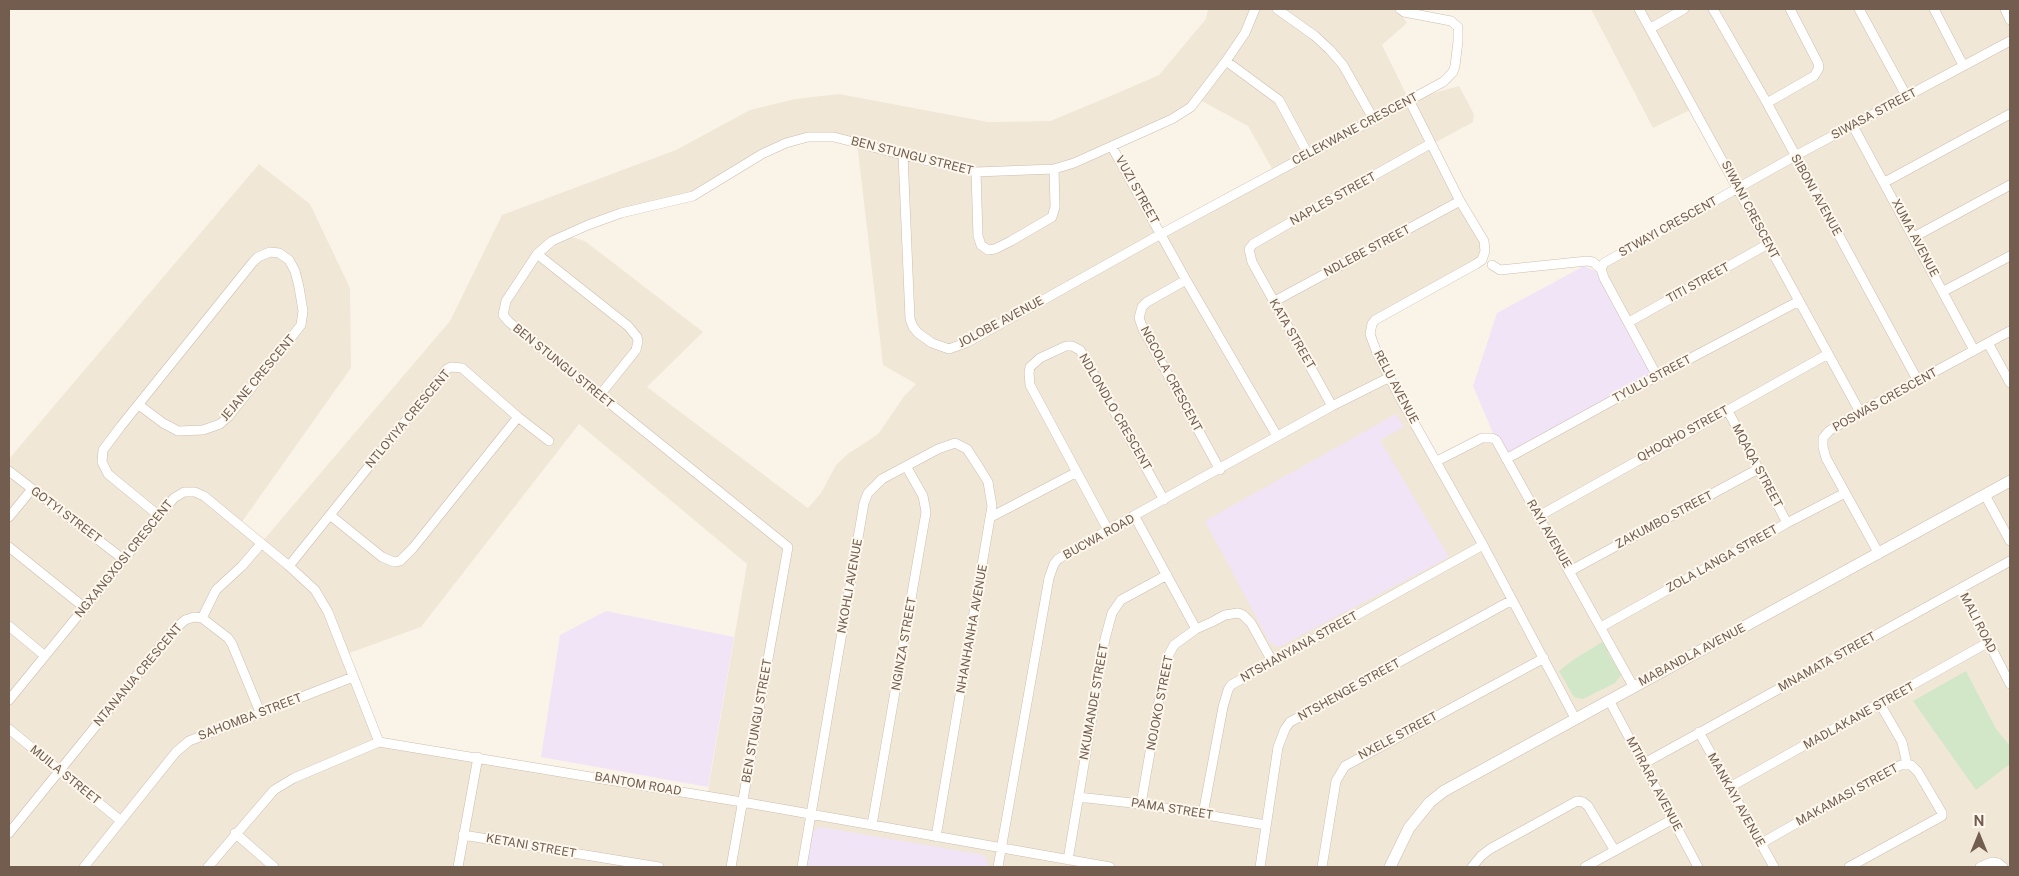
<!DOCTYPE html>
<html>
<head>
<meta charset="utf-8">
<style>
	body { margin:0 }
	#map { position:relative; width:2019px; height:876px; overflow:hidden; background:#faf4e8; font-family:"Public Sans",sans-serif }
	canvas { display:block }
	.frame { position:absolute; inset:0; border:10px solid #725d4e; pointer-events:none }
	.north { position:absolute; left:1954px; top:811px; width:50px; height:50px; -webkit-text-stroke:4px #fdf8ee; paint-order:stroke; rotate:0deg; font-size:14px; font-weight:700; line-height:20px; text-align:center; color:#725d4e }
	.north::after { content:''; display:block; margin:auto; width:18px; height:22px; background:#725d4e; clip-path:polygon(50% 0,100% 100%,50% 72%,0 100%) }
</style>
</head>
<body>
<div id="map">
<canvas width="2019" height="876"></canvas>
<div class="frame"></div>
<div class="north">N</div>
</div>
<script>
const c = document.querySelector('canvas').getContext('2d');
c.lineJoin = 'round';
function fillPath(path, color) { c.fillStyle = color; c.fill(path, 'evenodd'); }
const shape = rows => new Path2D(rows.map(r => 'M' + r).join(''));
function strokePath(path, color, width, dash) { c.strokeStyle = color; c.lineWidth = width; c.lineCap = dash ? 'butt' : 'round'; c.setLineDash(dash || []); c.stroke(path); }
function write(font, color, halo, rows, align = 'center') {
  c.font = font + ' "Public Sans",sans-serif'; c.lineWidth = 4; c.setLineDash([]); c.textBaseline = 'middle'; c.strokeStyle = halo; c.fillStyle = color; for (const [text, x, y, turn = 0] of rows) {
    c.save(); c.translate(x, y); c.rotate((+turn || 0) * Math.PI / 180); c.textAlign = isNaN(turn) ? turn : align; if (halo) c.strokeText(text, 0, 0); c.fillText(text, 0, 0); c.restore();
  }
}
const residential = shape([
	[1208,9,1398,9,1407,23,1382,45,1409,100,1459,86,1474,114,1473,122,1431,145,1484,241,1484,256,1375,320,1370,334,1437,462,1493,438,1603,266,1739,189,1694,108,1653,128,1591,9,2010,9,2010,867,9,867,9,459,259,164,310,204,350,288,351,368,239,526,261,543,450,321,502,215,676,150,750,110,795,99,839,94,988,122,1050,121,1106,98,1159,75,1206,19],
	[1198,99,1248,126,1274,172,1161,234,1113,147,1191,107],
	[834,137,857,143,883,365,916,384,905,395,879,433,868,441,849,453,836,465,821,493,808,508,647,387,703,332,585,241,565,235,621,213,693,196,786,143],
	[579,424,747,564,707,796,379,742,344,655,421,627]
]);
const education = shape([
	[1584,266,1595,271,1604,278,1657,376,1506,459,1496,440,1473,386,1497,313],
	[1396,414,1404,427,1380,440,1449,557,1279,647,1270,643,1205,521],
	[606,611,734,637,708,787,541,757,560,635],
	[820,827,984,855,988,863,988,867,807,867,812,832]
]);
const green = shape([
	[1602,642,1609,651,1608,653,1621,675,1615,683,1583,699,1574,697,1559,671,1573,660],
	[1966,671,1996,729,2010,746,2010,764,1976,790,1913,701]
]);
const minor = shape([
	[1277,9,1315,36,1330,50,1343,65,1374,120],
	[1639,9,1860,412],
	[1713,9,1767,103,1918,381],
	[1859,9,1907,97],
	[1934,9,1963,65],
	[2005,9,2010,20],
	[1651,28,1684,9],
	[1226,61,1279,100,1308,154],
	[1409,100,1460,201,1484,241,1485,251,1482,260,1476,264,1375,320,1372,324,1370,334,1377,353,1399,396,1483,545,1575,718],
	[1767,103,1814,76,1819,68,1818,63,1790,9],
	[1853,126,1974,350],
	[1112,147,1186,280,1277,436],
	[903,155,910,319,913,327,918,333,932,343,949,349,968,342,1161,234,1443,82,1453,72,1455,66,1458,41,1458,27,1451,21,1404,12,1400,9],
	[976,172,978,236,981,245,988,250,995,249,1011,241,1052,217,1055,207,1054,169],
	[1885,182,2010,114],
	[1914,237,2010,185],
	[537,254,628,326,637,337,638,341,636,350,600,395],
	[1492,265,1500,270,1587,261,1593,262,1601,269],
	[1186,280,1147,302,1142,307,1139,318,1143,329,1220,470],
	[1944,291,2010,256],
	[1273,302,1460,201],
	[1629,322,1768,244],
	[1988,343,2010,383],
	[1657,376,1604,278,1601,269,1604,263,1795,156,2010,41],
	[139,405,163,423,178,431,203,430,220,424,229,416,301,325,303,311,299,287,295,271,289,260,279,253,270,252,258,257,253,262,121,426,103,450,102,462,108,474,158,515],
	[1332,406,1252,262,1249,249,1253,244,1305,214,1430,144],
	[1727,409,1787,523],
	[1506,459,1657,376,1799,301],
	[1437,461,1482,438,1492,438,1496,440,1633,686],
	[9,471,123,559],
	[1985,495,2010,541],
	[330,515,382,557,394,562,400,561,413,548,518,417],
	[1539,516,1828,354],
	[9,517,32,489],
	[991,517,1077,472],
	[1135,517,1196,629],
	[1108,530,1030,385,1029,373,1030,367,1040,358,1066,346,1072,346,1080,350,1164,500],
	[9,547,85,608],
	[1879,554,1826,458,1823,447,1823,438,1829,431,1860,412,2010,331],
	[289,566,447,369,451,367,462,368,518,417,549,441],
	[1570,571,1758,469],
	[1961,589,2010,684],
	[202,618,216,590,242,566,261,544],
	[9,626,45,656],
	[1601,627,1787,523,1845,493],
	[9,700,174,498,184,492,195,492,204,496,289,566,315,590,328,612,379,742],
	[1609,700,1698,867],
	[1880,704,1902,742,1907,764],
	[9,729,121,821],
	[1699,732,1774,867],
	[1643,764,2010,561],
	[1730,787,1987,643],
	[1078,797,1141,804,1266,825],
	[1141,804,1164,672,1167,658,1174,645,1196,629,1212,622,1225,615,1238,613,1243,615,1251,623,1272,661],
	[1203,814,1223,707,1228,690,1231,685,1483,545],
	[872,825,926,512,923,496,906,466],
	[9,833,172,632,185,620,194,617,202,618,228,638,232,644,260,712],
	[235,833,274,867],
	[463,835,659,867],
	[1760,844,1888,771,1901,765,1911,765,1918,772,1942,813,1942,816,1849,867],
	[1068,860,1105,639,1112,613,1121,600,1167,575],
	[84,867,176,752,189,741,353,677],
	[208,867,274,790,294,778,379,742,742,802,1110,867],
	[458,867,478,757],
	[731,867,788,547,509,322,503,315,506,301,537,254,552,241,588,225,621,213,693,196,762,154,786,143,808,137,834,137,903,155,976,172,1054,169,1074,163,1172,119,1191,107,1226,61,1245,33,1255,9],
	[802,867,864,503,868,493,882,479,938,449,955,443,967,449,980,469,988,482,992,506,936,837],
	[998,867,1049,578,1054,564,1058,559,1108,530,1332,406,1390,377],
	[1260,867,1278,747,1285,729,1290,722,1512,600],
	[1322,867,1336,781,1345,766,1544,658],
	[1472,867,1481,856,1490,849,1577,801,1583,802,1588,806,1615,851],
	[1585,867,1673,819],
	[1980,867,1992,862,1998,863,2003,867]
]);
const tertiary = shape([
	[1390,867,1409,828,1430,802,1444,791,2010,481]
]);
const streetNames = [
	["SIWASA STREET",1874,114,-28],
	["CELEKWANE CRESCENT",1355,129,-28],
	["BEN STUNGU STREET",912,156,14],
	["VUZI STREET",1137,190,61],
	["SIBONI AVENUE",1816,195,61],
	["NAPLES STREET",1333,199,-29],
	["SIWANI CRESCENT",1750,210,62],
	["STWAYI CRESCENT",1668,227,-29],
	["XUMA AVENUE",1915,238,62],
	["NDLEBE STREET",1367,251,-28],
	["TITI STREET",1698,283,-29],
	["JOLOBE AVENUE",1001,322,-28],
	["KATA STREET",1292,334,60],
	["BEN STUNGU STREET",563,366,39],
	["JEJANE CRESCENT",258,378,-50],
	["NGCOLA CRESCENT",1171,379,62],
	["TYULU STREET",1652,379,-28],
	["RELU AVENUE",1396,387,62],
	["POSWAS CRESCENT",1885,400,-29],
	["NDLONDLO CRESCENT",1115,412,60],
	["NTLOYIYA CRESCENT",408,419,-50],
	["QHOQHO STREET",1683,434,-29],
	["MQAQA STREET",1757,466,62],
	["GOTYI STREET",66,515,37],
	["ZAKUMBO STREET",1664,520,-28],
	["RAYI AVENUE",1549,534,60],
	["BUCWA ROAD",1099,537,-29],
	["NGXANGXOSI CRESCENT",124,559,-51],
	["ZOLA LANGA STREET",1722,559,-29],
	["NKOHLI AVENUE",850,586,-80],
	["MALI ROAD",1978,623,63],
	["NHANHANHA AVENUE",972,629,-80],
	["NGINZA STREET",904,644,-80],
	["NTSHANYANA STREET",1299,647,-29],
	["MABANDLA AVENUE",1692,655,-28],
	["MNAMATA STREET",1827,662,-29],
	["NTANANJA CRESCENT",138,675,-50],
	["NTSHENGE STREET",1349,690,-29],
	["NKUMANDE STREET",1094,702,-80],
	["NOJOKO STREET",1160,703,-79],
	["MADLAKANE STREET",1859,716,-29],
	["SAHOMBA STREET",250,717,-21],
	["BEN STUNGU STREET",757,721,-80],
	["NXELE STREET",1398,736,-28],
	["MUILA STREET",65,775,39],
	["BANTOM ROAD",638,784,10],
	["MTIRARA AVENUE",1654,784,62],
	["MAKAMASI STREET",1847,795,-29],
	["MANKAYI AVENUE",1736,800,61],
	["PAMA STREET",1172,809,9],
	["KETANI STREET",531,846,10]
];
fillPath(residential, '#f1e7d7');
fillPath(education, '#f1e4f7');
fillPath(green, '#d2e7c7');
strokePath(minor, '#ccbdaf', 10);
strokePath(tertiary, '#ccbdaf', 12);
strokePath(minor, '#fff', 9);
strokePath(tertiary, '#fff', 11);
write('12px', '#725d4e', '#fdf8ee', streetNames);
</script>
</body>
</html>
